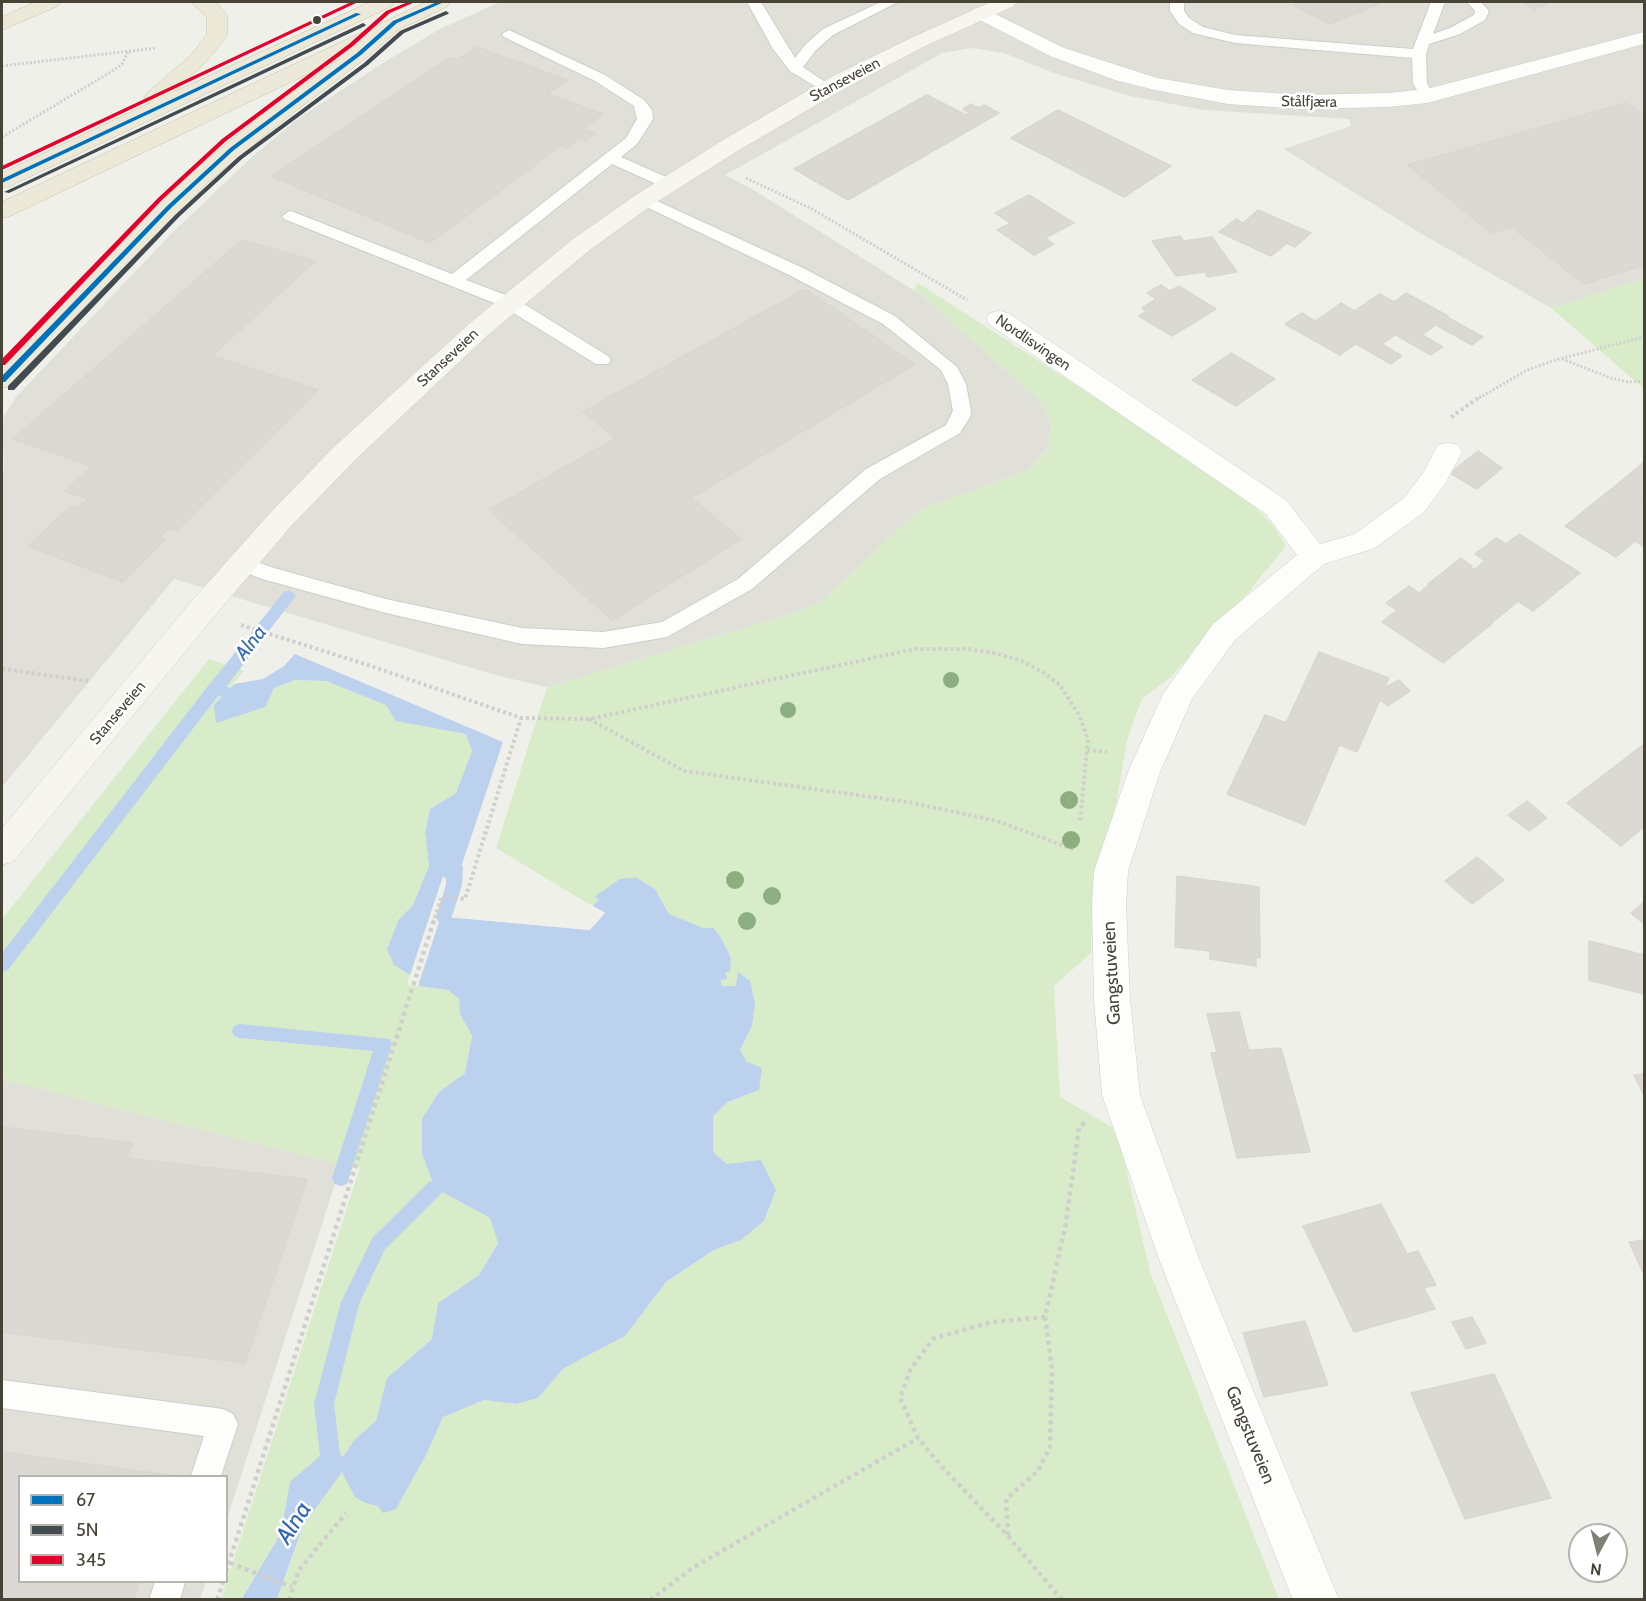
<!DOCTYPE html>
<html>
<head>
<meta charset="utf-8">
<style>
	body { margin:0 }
	#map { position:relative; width:1646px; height:1601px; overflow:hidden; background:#f0f0ea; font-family:Cabin,sans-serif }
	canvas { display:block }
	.frame { position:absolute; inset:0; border:3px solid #474336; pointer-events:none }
	.legend { position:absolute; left:18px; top:1475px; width:210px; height:108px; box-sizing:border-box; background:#fff; border:2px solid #b5b4af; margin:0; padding:8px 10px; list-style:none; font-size:18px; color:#474336 }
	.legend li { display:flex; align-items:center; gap:12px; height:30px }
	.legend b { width:30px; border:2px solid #b5b4af }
	.north { position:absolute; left:1568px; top:1523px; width:60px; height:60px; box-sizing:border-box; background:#fff; border:2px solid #b5b4af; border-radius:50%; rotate:187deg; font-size:16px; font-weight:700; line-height:24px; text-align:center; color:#474336 }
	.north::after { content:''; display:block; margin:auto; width:21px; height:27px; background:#828075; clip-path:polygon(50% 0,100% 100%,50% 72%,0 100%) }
</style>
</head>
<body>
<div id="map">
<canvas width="1646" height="1601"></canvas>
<div class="frame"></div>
<ul class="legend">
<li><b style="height:8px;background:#0072bc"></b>67</li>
<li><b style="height:8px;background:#424a52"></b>5N</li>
<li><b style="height:8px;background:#e4002b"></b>345</li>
</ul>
<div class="north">N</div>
</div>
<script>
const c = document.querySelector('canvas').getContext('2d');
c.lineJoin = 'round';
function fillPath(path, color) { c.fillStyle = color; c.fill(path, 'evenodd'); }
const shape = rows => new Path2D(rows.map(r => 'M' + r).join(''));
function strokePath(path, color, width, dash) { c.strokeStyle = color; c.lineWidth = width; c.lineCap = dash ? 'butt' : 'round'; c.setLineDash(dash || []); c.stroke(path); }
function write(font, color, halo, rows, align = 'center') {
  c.font = font + ' Cabin,sans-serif'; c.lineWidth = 5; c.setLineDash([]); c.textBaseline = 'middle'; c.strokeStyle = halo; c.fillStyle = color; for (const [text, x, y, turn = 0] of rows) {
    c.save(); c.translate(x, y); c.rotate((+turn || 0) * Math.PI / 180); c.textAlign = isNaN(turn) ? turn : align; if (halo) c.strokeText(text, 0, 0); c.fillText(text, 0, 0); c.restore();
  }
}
const industrial = shape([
	[500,2,1644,2,1644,279,1551,308,1415,230,1284,149,1351,126,1349,119,1204,110,1130,96,1054,73,1004,53,972,48,942,53,725,175,752,189,923,296,1038,399,1052,423,1047,449,1028,470,919,510,822,601,798,612,547,687,499,676,174,579,2,787,2,473,4,470,2,424,4,416,16,397,170,235,253,156,299,118,380,65,438,30],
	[2,1079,341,1165,227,1519,226,1476,20,1476,20,1582,206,1582,200,1599,2,1599]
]);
const green = shape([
	[1644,279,1644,389,1551,308],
	[918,283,1180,452,1251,503,1275,528,1286,546,1242,600,1171,677,1142,699,1127,740,1110,842,1093,889,1091,953,1054,986,1060,1097,1117,1130,1150,1272,1279,1599,277,1600,303,1526,342,1472,365,1503,396,1509,426,1455,443,1417,484,1400,516,1404,538,1398,564,1368,625,1336,666,1282,714,1250,741,1240,764,1221,776,1190,727,1164,713,1152,713,1116,728,1102,759,1090,740,1050,752,1026,736,986,721,987,721,980,731,958,720,936,669,914,655,889,627,878,620,880,594,897,599,900,592,906,496,848,547,687,798,612,822,601,919,510,1028,470,1047,450,1052,423,1038,399,923,296,913,291],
	[209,659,244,671,214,705,295,680,326,681,387,705,397,721,466,734,472,751,456,793,430,809,425,833,429,866,413,905,399,919,394,965,410,975,407,985,448,990,459,999,460,1014,472,1036,465,1073,439,1092,435,1188,490,1218,498,1242,479,1275,438,1303,432,1339,387,1378,376,1421,355,1439,343,1457,291,1482,281,1533,241,1599,221,1599,360,1167,341,1165,2,1079,2,919]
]);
const parking = shape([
	[19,492,71,511,34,545,148,587,87,656,2,633,2,507]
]);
const water = shape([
	[295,654,503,742,455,885,452,885,443,876,410,975,394,965,387,949,399,919,413,905,429,866,425,833,430,809,456,793,472,751,466,734,396,721,386,705,326,681,295,680,274,688,265,707,216,723,214,705,234,684,263,679,284,666],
	[627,878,637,878,655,889,669,914,703,928,713,928,720,936,731,958,730,971,725,973,727,979,721,980,721,986,736,986,738,972,750,981,755,1004,752,1026,740,1050,747,1062,762,1068,759,1090,728,1102,713,1116,713,1152,727,1164,761,1160,776,1190,764,1221,741,1240,714,1250,666,1282,625,1336,564,1368,538,1398,516,1404,484,1400,443,1417,426,1455,396,1509,383,1513,378,1506,365,1503,355,1497,342,1472,303,1526,277,1599,241,1600,281,1533,290,1482,330,1447,343,1457,355,1439,376,1421,387,1378,432,1339,438,1303,479,1275,498,1243,490,1218,435,1188,422,1154,422,1119,439,1092,465,1073,472,1036,460,1014,459,999,448,990,418,986,441,916,589,930,604,913,592,906,599,900,594,897,620,879]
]);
const pier = shape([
	[590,904,605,913,590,930,446,917,447,914,588,927,600,913,591,908]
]);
const stream = shape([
	[289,590,296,595,294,598,226,687,249,691,251,695,249,699,244,700,218,696,8,970,2,972,2,953,208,686,284,592,289,590],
	[455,861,460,862,463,867,462,885,452,916,450,921,444,923,438,921,436,916,446,885,447,867,450,862,455,861],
	[240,1024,390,1039,392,1044,347,1184,341,1186,335,1184,332,1178,373,1051,240,1038,234,1036,232,1031,234,1026,240,1024],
	[435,1179,441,1182,444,1188,441,1194,385,1249,359,1304,334,1404,341,1463,338,1470,331,1473,324,1470,321,1463,314,1404,341,1302,373,1237,429,1182,435,1179]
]);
const building = shape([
	[1303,2,1384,2,1329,24,1294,5,1303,2],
	[1520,2,1551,2,1535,9,1520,2],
	[477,47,567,80,547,94,603,114,583,129,595,133,585,140,581,138,568,148,562,145,430,243,271,176,450,58,457,60,477,47],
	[927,95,966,115,970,113,963,109,971,104,979,108,984,105,999,113,848,200,794,169,927,95],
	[1626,103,1644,116,1644,265,1584,284,1512,227,1491,233,1408,165,1626,103],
	[1058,110,1171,166,1124,197,1011,138,1058,110],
	[1029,195,1074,223,1045,238,1054,244,1034,255,997,230,1011,223,995,213,1029,195],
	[1258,210,1311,233,1295,247,1243,223,1258,210],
	[1236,219,1243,223,1286,244,1271,256,1219,232,1236,219],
	[1180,236,1204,272,1176,276,1152,241,1180,236],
	[1212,237,1237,272,1208,277,1184,241,1212,237],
	[242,240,315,261,92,466,13,439,242,240],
	[1161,285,1170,291,1179,286,1216,309,1172,336,1139,316,1146,311,1142,308,1156,299,1147,293,1161,285],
	[805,289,915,364,691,498,741,539,612,620,489,510,616,438,583,412,805,289],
	[1406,293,1448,316,1422,335,1366,303,1380,294,1394,302,1406,293],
	[1341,303,1354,311,1366,303,1407,327,1382,344,1327,313,1341,303],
	[1302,313,1315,321,1327,313,1367,336,1340,355,1285,324,1302,313],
	[1447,317,1483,337,1472,345,1436,325,1447,317],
	[1407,327,1422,335,1443,347,1431,355,1396,335,1407,327],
	[1367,336,1382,344,1402,356,1391,364,1356,344,1367,336],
	[1231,353,1275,379,1236,406,1192,380,1231,353],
	[212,356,318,390,176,531,169,528,159,538,165,540,123,582,28,546,71,506,77,509,88,499,65,491,212,356],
	[1478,451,1502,468,1477,489,1450,473,1478,451],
	[1644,462,1644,505,1615,486,1644,462],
	[1615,486,1644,505,1644,547,1635,541,1616,557,1565,526,1615,486],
	[1519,534,1580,573,1533,611,1472,571,1485,561,1475,554,1496,538,1506,544,1519,534],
	[1461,558,1472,566,1471,567,1474,570,1472,571,1518,601,1503,614,1442,573,1461,558],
	[1442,573,1503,614,1492,622,1432,583,1428,584,1442,573],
	[1432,583,1493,623,1443,663,1382,622,1397,610,1386,603,1409,586,1419,593,1432,583],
	[1319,652,1389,678,1384,688,1399,680,1410,691,1388,706,1380,700,1357,752,1286,723,1319,652],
	[1265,715,1322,736,1339,746,1305,825,1227,794,1265,715],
	[1644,744,1644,827,1621,846,1567,803,1644,744],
	[1527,801,1547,818,1529,831,1508,815,1527,801],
	[1477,857,1504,880,1472,904,1445,881,1477,857],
	[1177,876,1259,887,1260,958,1256,957,1256,966,1210,959,1210,951,1175,947,1177,876],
	[1644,902,1644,924,1631,913,1644,902],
	[1589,941,1644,955,1644,994,1589,980,1589,941],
	[1239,1012,1249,1051,1217,1053,1207,1014,1239,1012],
	[1281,1048,1310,1152,1237,1158,1211,1053,1281,1048],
	[1644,1074,1644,1095,1634,1075,1644,1074],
	[2,1127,133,1143,126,1158,307,1179,245,1363,2,1332,2,1127],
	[1381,1204,1407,1254,1418,1251,1436,1285,1424,1288,1435,1309,1354,1332,1303,1226,1381,1204],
	[1644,1240,1644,1275,1629,1242,1644,1240],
	[1472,1317,1486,1343,1466,1349,1452,1322,1472,1317],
	[1305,1321,1328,1385,1264,1397,1243,1333,1305,1321],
	[1494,1374,1551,1498,1465,1519,1411,1393,1494,1374],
	[2,1452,176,1476,20,1476,20,1582,139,1582,133,1600,2,1600,2,1452]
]);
const pathFar2 = shape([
	[2,66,156,48],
	[2,137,114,70,122,64,128,52],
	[746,178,812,209,967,300],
	[1562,359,1611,378,1628,382,1644,381],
	[1479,398,1527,370,1559,359,1644,337]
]);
const pathFar1 = shape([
	[1451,417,1481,396],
	[241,625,365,664,521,718,589,719,915,649,968,649,994,653,1020,660,1041,671,1060,685,1079,715,1088,739,1080,822],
	[2,669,89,681],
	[589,719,684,771,908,802,997,821,1075,850],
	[1087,750,1107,752],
	[435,918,442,896,465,899,521,718]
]);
const path = shape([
	[1008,1535,1006,1499,1038,1471,1050,1447,1052,1370,1045,1317],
	[230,1563,292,1587],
	[226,1572,435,917],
	[217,1600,223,1582],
	[289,1600,299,1570,346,1513],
	[650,1600,694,1567,918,1438],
	[1062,1600,1008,1536,943,1468,918,1438,900,1398,911,1368,934,1338,992,1322,1045,1317,1066,1223,1079,1127,1085,1123]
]);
const lane = shape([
	[747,2,761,2,795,58,806,44,823,29,881,2,898,2,833,35,816,50,803,67,831,86,833,89,831,92,826,93,790,71,773,49,747,2],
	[1170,2,1184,2,1184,11,1189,18,1203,27,1235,35,1413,49,1431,2,1445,2,1433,34,1450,28,1474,15,1475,11,1467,2,1481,2,1489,11,1485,20,1460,34,1429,44,1426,54,1427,83,1434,96,1427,100,1422,99,1413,83,1412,58,1235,43,1193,33,1179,24,1170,11,1170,2],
	[509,30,605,75,644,100,652,110,653,119,637,144,621,157,675,181,677,184,669,189,663,187,612,164,466,280,516,299,608,356,611,360,608,364,596,364,504,307,284,219,282,216,290,211,296,213,452,274,626,138,637,119,634,106,595,81,504,37,502,34,509,30],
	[644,195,803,268,895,316,957,367,966,384,971,411,970,417,960,433,880,479,752,589,667,637,603,648,522,644,386,613,262,579,234,568,231,563,234,558,241,556,274,568,386,599,522,628,603,632,662,622,738,579,866,469,946,425,953,411,948,384,941,370,883,324,791,276,638,203,636,200,644,195],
	[2,1380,223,1409,233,1414,238,1424,221,1476,191,1476,204,1436,2,1408,2,1380],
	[155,1582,185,1582,180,1600,149,1600,155,1582]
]);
const street = shape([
	[981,7,1064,48,1157,78,1228,90,1302,95,1388,93,1427,89,1644,32,1644,44,1427,103,1388,107,1302,109,1228,104,1155,90,1115,80,1050,56,974,17,971,13,974,9,981,7],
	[999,311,1008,313,1286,500,1320,544,1355,534,1404,498,1423,473,1438,445,1448,443,1458,445,1462,452,1445,484,1424,512,1375,548,1324,564,1235,640,1192,699,1160,772,1128,871,1126,906,1130,999,1140,1095,1199,1259,1339,1600,1293,1600,1159,1259,1102,1095,1094,999,1092,906,1094,871,1128,772,1163,694,1213,624,1297,555,1266,514,990,325,986,319,990,313,999,311]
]);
const secondary = shape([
	[991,2,1017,2,1014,6,925,46,849,86,739,150,652,205,591,249,488,335,355,460,291,526,212,619,14,861,2,865,2,828,190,603,271,512,335,446,470,323,573,239,636,195,723,140,833,76,911,38,991,2]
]);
const highway = shape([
	[35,2,61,2,58,6,2,30,2,17,35,2],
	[191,2,216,2,227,16,227,36,204,64,174,92,370,2,395,2,392,6,10,186,2,188,2,173,150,103,144,98,147,93,190,56,207,35,207,17,191,2],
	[426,2,451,2,448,6,398,30,366,58,285,119,207,183,11,386,2,388,2,365,191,173,269,109,339,59,10,216,2,218,2,202,426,2]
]);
const bus1 = shape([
	[437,2,444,2,397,23,361,55,234,150,171,208,5,382,2,382,2,376,167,206,230,148,357,53,393,21,437,2],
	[356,13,361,14,2,183,2,179,356,13]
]);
const bus2 = shape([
	[446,11,449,13,448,14,404,33,368,65,242,159,179,217,14,390,8,390,8,386,175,215,238,157,364,63,400,31,446,11],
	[363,23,366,25,365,26,9,193,4,192,363,23]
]);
const bus3 = shape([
	[351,2,356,3,2,170,2,166,351,2],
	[408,2,415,2,390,13,353,46,226,141,162,200,5,365,2,365,2,359,158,198,222,139,349,44,386,11,408,2]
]);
const trees = [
	[951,680,8],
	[788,710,8],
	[1069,800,9],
	[1071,840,9],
	[735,880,9],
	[772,896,9],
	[747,921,9]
];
const markers = [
	[317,20,5,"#474336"]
];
const farStreetnames = [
	["Stanseveien",845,80,-28],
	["Stålfjæra",1309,102,1],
	["Nordlisvingen",1033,343,34],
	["Stanseveien",448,358,-43],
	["Stanseveien",118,713,-50]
];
const streetNames = [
	["Gangstuveien",1112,973,-93],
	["Gangstuveien",1250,1435,68]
];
const waterNames = [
	["Alna",251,643,-52]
];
const nearWaternames = [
	["Alna",294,1523,-58]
];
fillPath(industrial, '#e0dfd8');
fillPath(green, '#d8ecca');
fillPath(parking, '#e0dfda');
fillPath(water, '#bbd1ee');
fillPath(pier, '#f0f0ea');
fillPath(stream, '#bbd1ee');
fillPath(building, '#dad9d3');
strokePath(building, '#d9d7d0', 1.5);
strokePath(lane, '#cecec8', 2);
strokePath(street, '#cecec8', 1);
strokePath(secondary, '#d0cec1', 1);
strokePath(highway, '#c8c2a6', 1);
strokePath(pathFar2, '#d1cfcb', 3, [2, 2]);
strokePath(pathFar1, '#d1cfcb', 4, [3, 3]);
strokePath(path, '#d1cfcb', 4.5, [4, 4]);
fillPath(lane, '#fdfdfc');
fillPath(street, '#fdfdfc');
fillPath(secondary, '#f7f6ee');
fillPath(highway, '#ece9d9');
fillPath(bus1, '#0072bc');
fillPath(bus2, '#424a52');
fillPath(bus3, '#e4002b');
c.fillStyle = '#8cae80';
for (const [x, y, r] of trees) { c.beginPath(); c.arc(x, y, r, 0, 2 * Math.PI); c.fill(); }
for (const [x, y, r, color] of markers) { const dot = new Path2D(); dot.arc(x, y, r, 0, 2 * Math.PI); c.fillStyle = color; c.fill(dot); strokePath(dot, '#fff', 2); }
write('15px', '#474336', '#fff', farStreetnames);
write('18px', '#474336', '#fff', streetNames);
write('italic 20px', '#2f65b2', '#fff', waterNames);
write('italic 24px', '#2f65b2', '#fff', nearWaternames);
</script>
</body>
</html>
